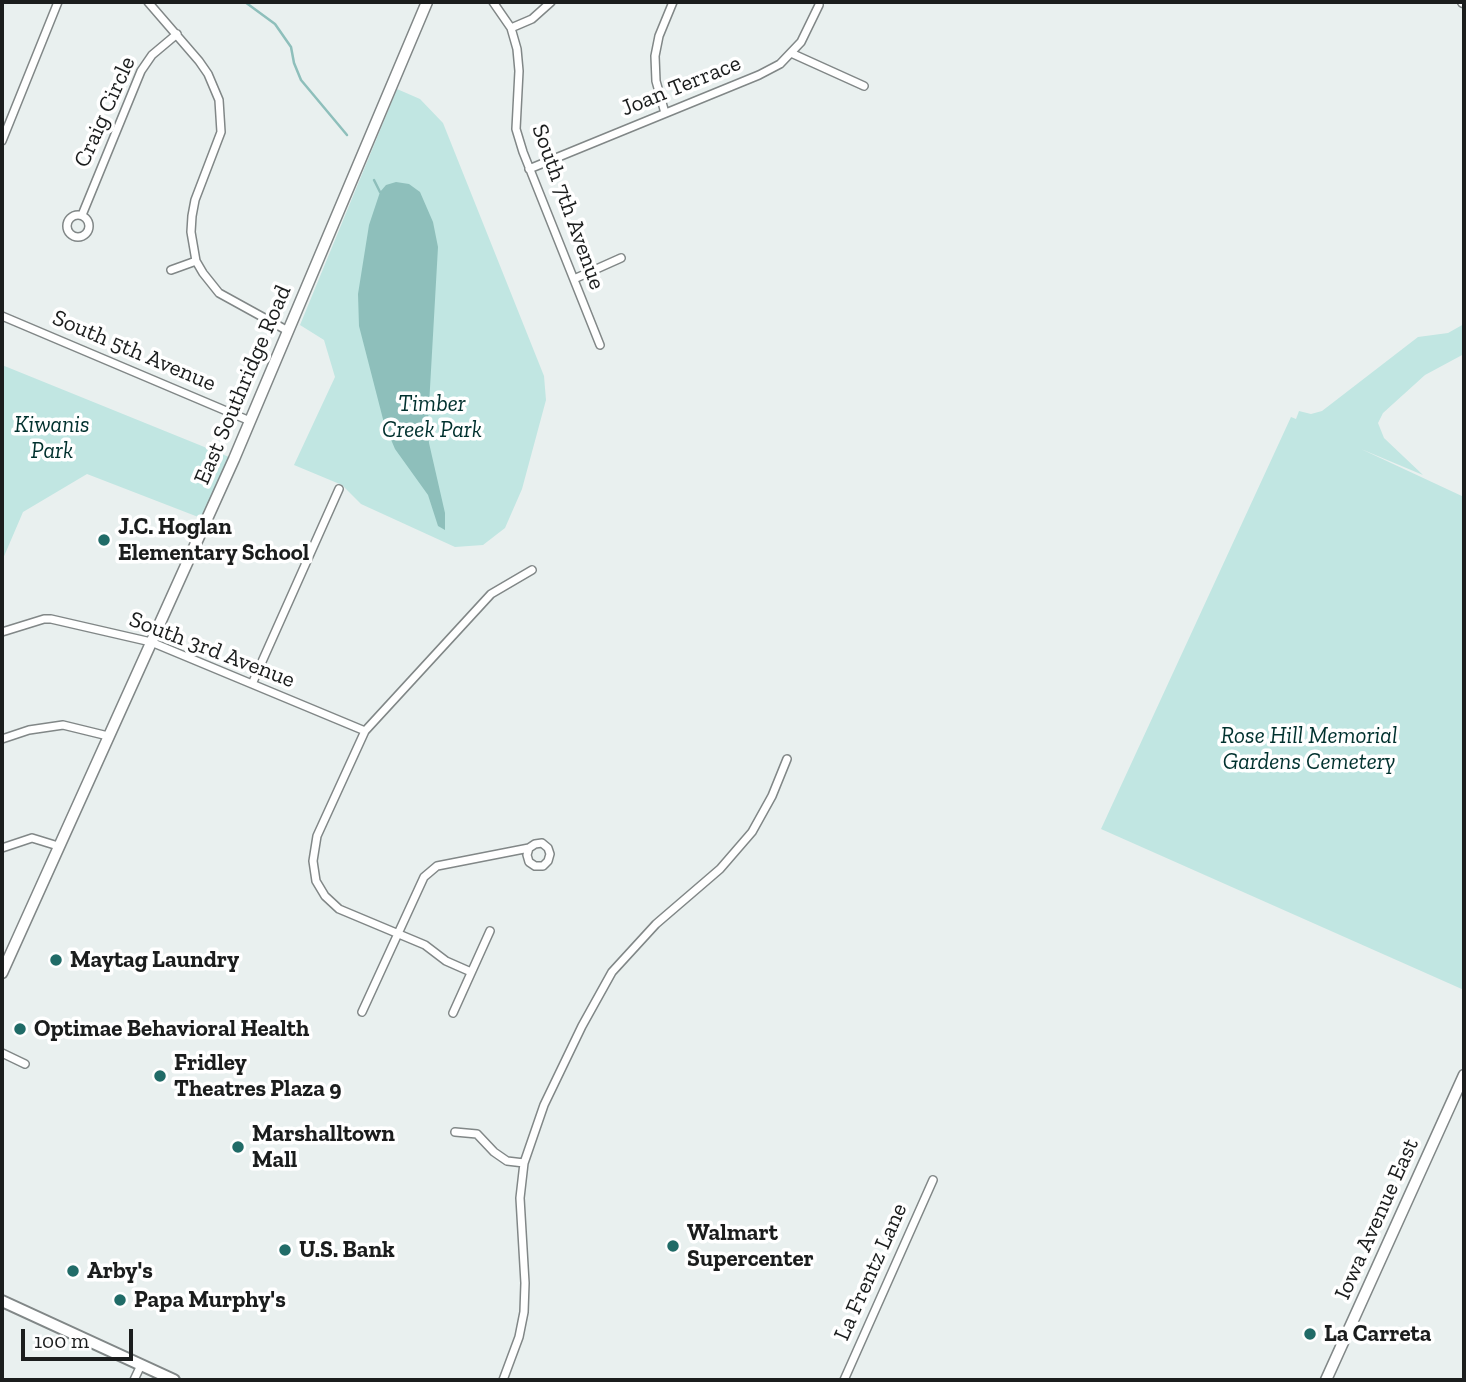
<!DOCTYPE html>
<html>
<head>
<meta charset="utf-8">
<style>
	body { margin:0 }
	#map { position:relative; width:1466px; height:1382px; overflow:hidden; background:#e9f0ef; font-family:"Zilla Slab",serif }
	canvas { display:block }
	.frame { position:absolute; inset:0; border:4px solid #1b1d1d; pointer-events:none }
	.scale { position:absolute; left:21px; top:1329px; width:112px; height:32px; box-sizing:border-box; border:4px solid #1b1d1d; border-top:0; padding-left:9px; font-size:21px; line-height:24px; white-space:nowrap; color:#1b1d1d; -webkit-text-stroke:5px #fff; paint-order:stroke }
</style>
</head>
<body>
<div id="map">
<canvas width="1466" height="1382"></canvas>
<div class="frame"></div>
<div class="scale">100 m</div>
</div>
<script>
const c = document.querySelector('canvas').getContext('2d');
c.lineJoin = 'round';
function fillPath(path, color) { c.fillStyle = color; c.fill(path, 'evenodd'); }
const shape = rows => new Path2D(rows.map(r => 'M' + r).join(''));
function strokePath(path, color, width, dash) { c.strokeStyle = color; c.lineWidth = width; c.lineCap = dash ? 'butt' : 'round'; c.setLineDash(dash || []); c.stroke(path); }
function write(font, color, halo, rows, align = 'center') {
  c.font = font + ' "Zilla Slab",serif'; c.lineWidth = 7; c.setLineDash([]); c.textBaseline = 'middle'; c.strokeStyle = halo; c.fillStyle = color; for (const [text, x, y, turn = 0] of rows) {
    c.save(); c.translate(x, y); c.rotate((+turn || 0) * Math.PI / 180); c.textAlign = isNaN(turn) ? turn : align; if (halo) c.strokeText(text, 0, 0); c.fillText(text, 0, 0); c.restore();
  }
}
const green = shape([
	[397,89,420,99,443,123,544,376,546,400,522,489,505,528,483,545,455,547,361,504,342,485,294,465,335,377,324,340,300,325],
	[1464,324,1464,354,1425,375,1383,413,1378,423,1384,438,1423,475,1361,449,1464,497,1464,990,1101,829,1291,417,1296,419,1299,411,1311,414,1322,411,1418,337,1448,333],
	[2,365,234,459,206,520,87,474,23,512,2,561]
]);
const water = shape([
	[396,182,409,184,420,192,433,222,438,247,428,423,429,443,445,513,445,530,438,526,428,495,395,449,384,423,359,326,358,294,369,225,380,192,386,185]
]);
const stream = shape([
	[245,2,275,24,291,47,294,63,301,80,347,135],
	[374,180,380,192]
]);
const street = shape([
	[148,2,199,61,208,74,219,100,221,132,195,200,192,216,191,232,196,261,203,273,219,293,288,331],
	[493,2,511,28,517,49,519,71,516,129,523,152,600,345],
	[511,28,532,19,551,2],
	[791,53,864,86],
	[665,113,656,81,655,56,659,36,673,2],
	[2,141,58,2],
	[529,169,759,75,780,64,801,42,819,5],
	'67 226a11 11 0 1 1 22 0a11 11 0 1 1-22 0Z',
	[82,215,141,71,152,55,177,34],
	[171,270,196,261],
	[574,279,621,258],
	[2,316,250,421],
	[2,632,44,619,51,619,151,642,365,731],
	[252,684,339,489],
	[2,739,29,730,63,725,108,736],
	[2,848,32,838,58,846],
	[471,972,446,961,425,945,339,909,325,896,316,881,313,861,317,836,365,731,491,594,532,570],
	[362,1012,424,877,437,866,529,848,535,844,542,843,548,848,550,854,548,861,543,866,535,866,529,862,527,855,529,848],
	[453,1013,490,931],
	[2,1053,25,1064],
	[455,1132,477,1134,494,1152,507,1161,524,1163],
	[134,1380,141,1365],
	[503,1380,519,1337,524,1312,525,1283,520,1198,524,1163,544,1105,582,1026,612,972,656,924,720,869,752,832,772,796,787,759],
	[844,1380,933,1180]
]);
const secondary = shape([
	[1463,2,1464,2],
	[2,973,234,459,427,2],
	[1326,1380,1464,1075]
]);
const primary = shape([
	[2,1301,174,1380]
]);
const markers = [
	[104,540,7,"#206b67"],
	[56,960,7,"#206b67"],
	[20,1029,7,"#206b67"],
	[160,1076,7,"#206b67"],
	[238,1147,7,"#206b67"],
	[673,1246,7,"#206b67"],
	[285,1250,7,"#206b67"],
	[73,1271,7,"#206b67"],
	[120,1300,7,"#206b67"],
	[1310,1334,7,"#206b67"]
];
const streetNames = [
	["Joan Terrace",681,86,-22],
	["Craig Circle",105,112,-66],
	["South 7th Avenue",568,207,70],
	["South 5th Avenue",134,351,23],
	["East Southridge Road",243,385,-67],
	["South 3rd Avenue",212,650,21],
	["Iowa Avenue East",1377,1219,-66],
	["La Frentz Lane",871,1272,-66]
];
const parkNames = [
	["Timber",432,404],
	["Creek Park",432,430],
	["Kiwanis",52,425],
	["Park",52,451],
	["Rose Hill Memorial",1309,736],
	["Gardens Cemetery",1309,762]
];
const poiNames = [
	["J.C. Hoglan",118,527],
	["Elementary School",118,553],
	["Maytag Laundry",70,960],
	["Optimae Behavioral Health",34,1029],
	["Fridley",174,1063],
	["Theatres Plaza 9",174,1089],
	["Marshalltown",252,1134],
	["Mall",252,1160],
	["Walmart",687,1233],
	["Supercenter",687,1259],
	["U.S. Bank",299,1250],
	["Arby's",87,1271],
	["Papa Murphy's",134,1300],
	["La Carreta",1324,1334]
];
fillPath(green, '#c1e6e2');
fillPath(water, '#8ebfbb');
strokePath(stream, '#8ebfbb', 2.5);
strokePath(street, '#818787', 10);
strokePath(secondary, '#818787', 13);
strokePath(primary, '#818787', 14);
strokePath(street, '#fff', 7);
strokePath(secondary, '#fff', 10);
strokePath(primary, '#fff', 10);
for (const [x, y, r, color] of markers) { const dot = new Path2D(); dot.arc(x, y, r, 0, 2 * Math.PI); c.fillStyle = color; c.fill(dot); strokePath(dot, '#fff', 2.5); }
write('23px', '#1b1d1d', '#fff', streetNames);
write('italic 23px', '#00312e', '#fff', parkNames);
write('bold 23px', '#1b1d1d', '#fff', poiNames, 'left');
</script>
</body>
</html>
